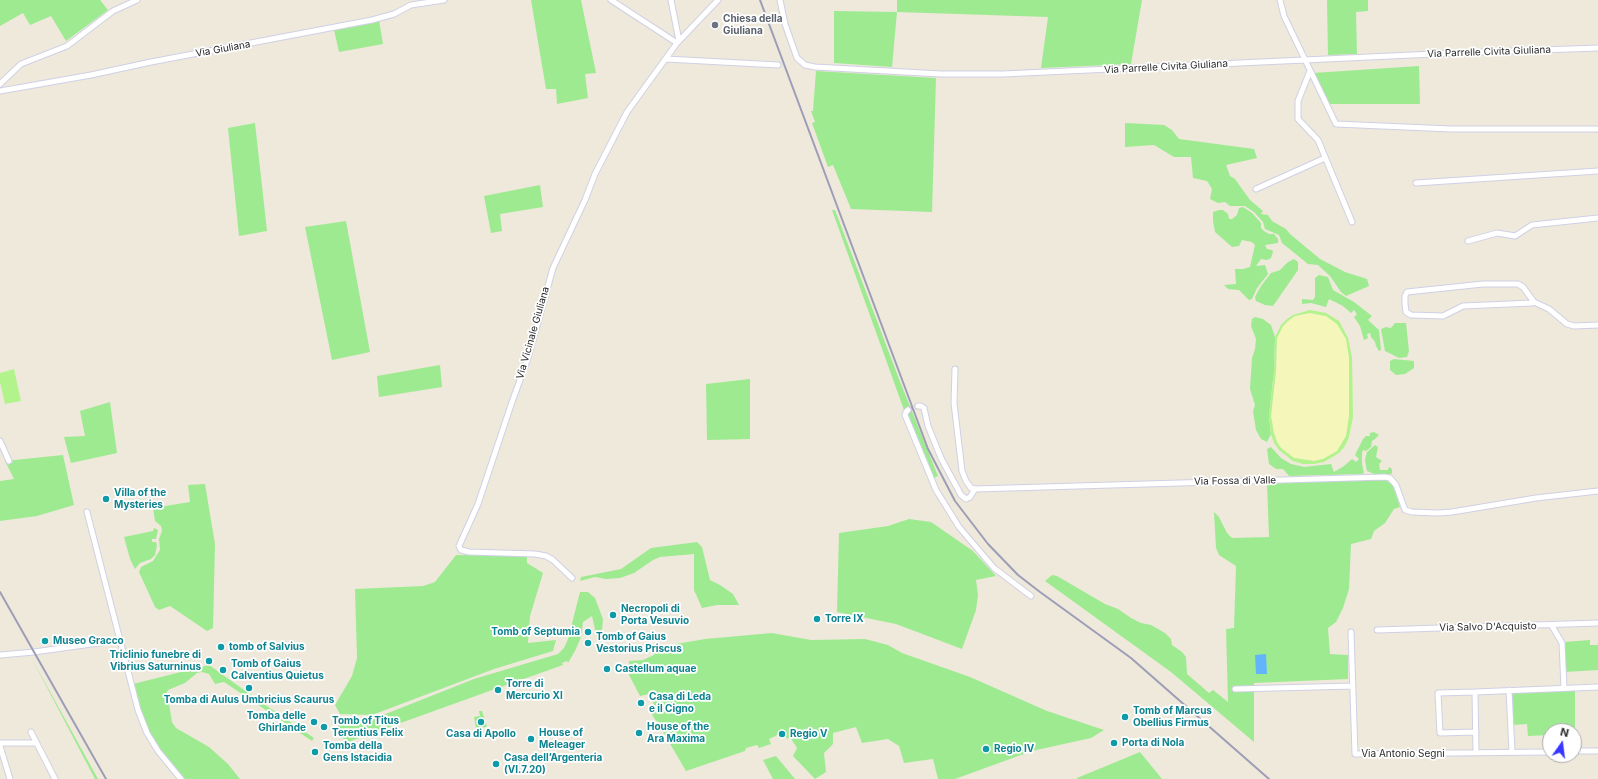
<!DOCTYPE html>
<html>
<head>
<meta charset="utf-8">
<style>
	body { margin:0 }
	#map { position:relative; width:1598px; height:779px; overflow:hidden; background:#eee9db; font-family:Inter,sans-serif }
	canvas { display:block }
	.north { position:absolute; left:1542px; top:723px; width:40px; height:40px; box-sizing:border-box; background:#fff; border:1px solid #aaa; border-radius:50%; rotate:14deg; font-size:11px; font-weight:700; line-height:16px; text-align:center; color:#2a2a2a }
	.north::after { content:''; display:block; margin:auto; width:14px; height:18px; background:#3837ff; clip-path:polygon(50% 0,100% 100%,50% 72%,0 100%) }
</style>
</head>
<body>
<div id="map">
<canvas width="1598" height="779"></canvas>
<div class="north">N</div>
</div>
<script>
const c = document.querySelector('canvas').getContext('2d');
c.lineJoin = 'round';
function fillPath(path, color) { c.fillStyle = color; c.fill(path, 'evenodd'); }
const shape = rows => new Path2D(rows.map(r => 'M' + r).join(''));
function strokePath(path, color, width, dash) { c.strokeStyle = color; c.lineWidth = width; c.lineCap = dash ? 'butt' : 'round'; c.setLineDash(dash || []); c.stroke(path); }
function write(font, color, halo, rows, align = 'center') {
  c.font = font + ' Inter,sans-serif'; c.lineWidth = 3.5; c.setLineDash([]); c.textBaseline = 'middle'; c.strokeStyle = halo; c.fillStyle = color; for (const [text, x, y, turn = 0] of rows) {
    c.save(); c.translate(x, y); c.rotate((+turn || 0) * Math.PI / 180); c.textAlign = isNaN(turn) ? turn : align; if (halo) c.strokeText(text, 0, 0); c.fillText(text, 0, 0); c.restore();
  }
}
const green = shape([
	[0,0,100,0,108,10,66,41,51,16,30,25,23,13,0,26],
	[531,0,581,0,596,73,585,74,588,98,557,104,556,89,546,89],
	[897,0,1142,0,1131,64,1041,68,1048,17,897,12,892,67,834,63,834,11,897,12],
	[1327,0,1368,0,1368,11,1356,12,1357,54,1328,55],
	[379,20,383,44,339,52,334,30],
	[1419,66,1420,104,1328,104,1313,73],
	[816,71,936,78,932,212,851,209,833,165,828,167,812,123,815,122,811,111,813,111],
	[255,123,267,231,239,236,228,128],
	[1125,123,1164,125,1172,130,1179,139,1254,149,1257,158,1226,165,1230,176,1235,179,1250,200,1263,211,1261,214,1268,215,1272,221,1286,229,1290,234,1320,259,1345,272,1367,279,1369,286,1346,296,1341,292,1330,276,1318,265,1308,264,1282,243,1279,235,1265,229,1263,222,1254,212,1245,206,1230,206,1225,202,1218,203,1210,199,1212,189,1207,181,1193,178,1191,157,1174,157,1154,145,1125,147],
	[540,185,543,207,500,214,502,231,491,233,484,196],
	[1243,207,1252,213,1261,223,1261,228,1264,231,1269,234,1274,234,1278,239,1278,243,1265,245,1267,249,1272,250,1273,252,1271,258,1267,260,1261,259,1256,266,1265,265,1268,274,1257,288,1252,299,1249,300,1239,290,1228,289,1224,285,1236,284,1235,269,1243,269,1250,267,1255,245,1252,242,1242,240,1239,246,1232,247,1215,232,1213,221,1213,212,1219,210,1223,210,1228,214,1229,219,1232,219,1237,215,1239,208],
	[832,210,835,210,899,379,938,476,934,478,907,414,907,409,904,410],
	[346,221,370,352,332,360,305,227],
	[1294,259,1298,262,1298,270,1273,306,1265,305,1256,301,1255,297,1261,286,1271,273,1280,270,1288,262],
	[1319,275,1328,277,1333,290,1354,302,1372,316,1368,320,1379,330,1381,350,1379,351,1376,346,1375,342,1371,337,1370,333,1367,334,1368,338,1364,340,1360,326,1354,317,1357,314,1354,310,1351,313,1343,306,1329,299,1326,307,1311,303,1302,304,1302,299,1313,300,1315,297,1315,278],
	[1255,317,1263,319,1271,325,1275,337,1274,371,1269,416,1271,434,1267,442,1261,439,1256,430,1253,411,1255,405,1250,389,1252,358,1255,349,1256,339,1251,326,1252,319],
	[1395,323,1406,323,1409,351,1407,357,1399,358,1385,351,1381,329,1386,327,1391,328],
	[1394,359,1414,361,1414,368,1405,374,1396,375,1390,370,1390,361],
	[440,365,442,387,379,397,377,376],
	[750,379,750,439,707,440,706,384],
	[110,402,117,453,71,463,64,437,85,436,80,411],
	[1374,432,1379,435,1375,439,1372,441,1371,447,1366,451,1363,450,1362,453,1362,464,1364,473,1362,474,1289,476,1283,469,1276,469,1269,464,1267,449,1271,447,1281,458,1291,464,1304,467,1331,464,1334,472,1344,466,1352,459,1356,462,1359,459,1355,455,1363,439,1366,436,1370,436,1370,433],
	[1375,445,1378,447,1376,457,1382,461,1379,464,1380,470,1388,470,1389,467,1392,469,1392,473,1391,474,1374,474,1367,471,1365,460,1367,452],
	[63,455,74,505,37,516,0,521,0,481,14,479,5,461],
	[1384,479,1393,485,1400,507,1394,509,1385,523,1374,531,1371,539,1351,544,1349,589,1343,608,1336,622,1328,628,1330,654,1348,655,1348,679,1254,683,1254,742,1171,672,1045,581,1052,575,1057,576,1105,604,1118,609,1131,618,1141,623,1151,625,1165,633,1171,639,1172,645,1182,652,1186,657,1187,674,1209,693,1213,690,1228,702,1226,629,1234,628,1236,566,1219,555,1216,548,1214,512,1219,517,1227,533,1232,538,1269,537,1267,482],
	[205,484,215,544,213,628,207,631,170,606,159,610,155,607,139,572,141,567,153,561,160,550,159,539,162,531,161,526,155,521,153,508,190,502,188,485],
	[909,519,931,522,973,551,996,576,976,580,978,595,976,610,962,649,896,624,837,612,839,533,888,526],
	[154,528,158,530,156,539,152,539,152,542,156,542,157,545,155,555,151,559,140,563,135,569,130,559,124,537,153,531],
	[697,542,702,547,710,580,720,585,733,594,739,605,717,605,702,608,694,590,694,554,660,557,653,560,634,573,620,578,606,579,595,577,580,581,581,577,621,569,651,548],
	[456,555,527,556,527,563,543,573,530,616,528,643,556,640,553,651,494,669,372,715,340,714,335,705,352,676,357,658,355,589,423,586,435,582],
	[580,592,588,592,595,598,603,619,601,642,598,642,592,616,583,622,581,637,575,651,568,663,567,661,562,663,563,665,501,687,500,685,494,687,495,689,348,742,336,733,340,721,373,719,474,679,558,654,564,648,568,639],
	[772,633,811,640,865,639,888,645,902,653,970,677,1047,711,1104,730,1091,738,1032,751,955,779,938,779,933,759,904,763,899,746,888,739,862,743,856,727,833,733,833,744,824,753,826,772,815,779,793,756,797,748,790,737,787,739,784,732,769,739,771,744,759,748,757,745,746,748,745,751,686,771,662,730,658,721,656,721,650,711,655,707,649,694,640,696,629,675,629,661,643,660,654,655,653,648,705,639],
	[1590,640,1590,645,1598,645,1598,670,1565,672,1565,642],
	[32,659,98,779,95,779],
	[209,665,261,702,314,738,312,741,224,682,215,684,209,674,202,672,197,673,185,683,168,690,166,694,169,704,172,722,176,728,209,747,228,764,240,779,185,779,160,750,149,733,142,715,133,684],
	[1575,689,1575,733,1574,733,1574,731,1550,731,1550,735,1528,736,1527,724,1513,725,1512,692],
	[479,711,482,711,487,727,476,728,474,717,480,716],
	[1140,752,1162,779,1077,779,1077,778],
	[776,756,795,779,773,779,763,760]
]);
const sand = shape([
	[1310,313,1326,316,1337,324,1346,339,1349,357,1349,416,1346,436,1337,451,1323,459,1314,461,1294,458,1281,448,1277,442,1274,433,1271,416,1276,371,1277,338,1283,326,1288,321,1295,316]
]);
const pitch = shape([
	[1310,310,1326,313,1339,321,1348,338,1352,357,1353,417,1349,437,1345,446,1339,453,1324,462,1314,464,1303,464,1293,461,1279,450,1274,443,1271,434,1269,416,1274,371,1275,337,1281,325,1287,319,1293,315],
	[1310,313,1326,316,1337,324,1346,339,1349,357,1349,416,1346,436,1337,451,1323,459,1314,461,1294,458,1281,448,1277,442,1274,433,1271,416,1276,371,1277,338,1283,326,1288,321,1295,316],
	[14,369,21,401,5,404,0,382,0,373]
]);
const water = shape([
	[1266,654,1267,674,1256,674,1255,655]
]);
const minorTunnel = shape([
	[908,410,918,406]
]);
const minor = shape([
	[611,0,677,43],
	[671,0,679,41],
	[780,0,785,24,797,58,805,65,815,67,941,74,1003,74,1455,53,1598,48],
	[1280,0,1284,16,1336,124,1451,129,1598,129],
	[666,59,778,65],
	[1310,71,1298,101,1298,119,1318,140,1352,222],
	[0,84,21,64,67,46,113,11,137,0],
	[0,91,91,75,151,62,372,20,394,14,411,5,444,0],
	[1416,183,1598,171],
	[1256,189,1325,158],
	[1468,241,1497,233,1515,236,1532,225,1598,218],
	[1534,302,1532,303,1463,306,1443,316,1411,315,1406,312,1405,304,1405,296,1407,292,1483,284,1518,284,1523,287,1534,302,1549,309,1567,324,1574,326,1598,325],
	[955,369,954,403,962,471,966,481,971,488,975,489,1385,477,1390,478,1396,485,1405,510,1412,512,1438,513,1452,512,1536,498,1598,491],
	[918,406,921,406,924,408,928,426,941,458,961,495,966,499,970,497,975,489],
	[908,410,906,412,905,415,936,490,959,527,994,568,1031,596],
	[0,441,9,461],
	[87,512,138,710,147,733,158,751,181,779],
	[572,578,553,560,546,556,535,554,469,552,461,550,459,546,478,504,512,402,528,358,553,268,585,200,595,174,627,112,677,43,718,0],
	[1552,626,1562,643,1564,688],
	[1377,630,1598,623],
	[1351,632,1355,754,1550,752],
	[0,655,34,652,120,640],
	[1235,689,1353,686],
	[1509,690,1512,752],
	[1475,692,1438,693,1440,733,1476,732],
	[31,732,55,779],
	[0,743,36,743],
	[0,746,10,779],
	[1574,751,1598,751],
	[1476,753,1475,692,1598,687]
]);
const rail = shape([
	[760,0,928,449,955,501,988,544,1018,575,1040,592,1131,658,1269,779],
	[0,592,106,779]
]);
const markers = [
	[715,25,4,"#6b7280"],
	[106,499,4,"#0f9aa8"],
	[613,615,4,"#0f9aa8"],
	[817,619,4,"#0f9aa8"],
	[588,632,4,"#0f9aa8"],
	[45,641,4,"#0f9aa8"],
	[588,643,4,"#0f9aa8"],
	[221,647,4,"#0f9aa8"],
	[209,661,4,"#0f9aa8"],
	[607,669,4,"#0f9aa8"],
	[223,670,4,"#0f9aa8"],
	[249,688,4,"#0f9aa8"],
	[498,690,4,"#0f9aa8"],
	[641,703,4,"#0f9aa8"],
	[1125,717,4,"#0f9aa8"],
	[314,722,4,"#0f9aa8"],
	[481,722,4,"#0f9aa8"],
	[324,727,4,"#0f9aa8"],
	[639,733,4,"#0f9aa8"],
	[782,734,4,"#0f9aa8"],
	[531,739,4,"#0f9aa8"],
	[1114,743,4,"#0f9aa8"],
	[986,749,4,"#0f9aa8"],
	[315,752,4,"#0f9aa8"],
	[496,764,4,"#0f9aa8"]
];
const worshipNames = [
	["Chiesa della",723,19],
	["Giuliana",723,31]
];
const streetNames = [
	["Via Giuliana",223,49,-10],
	["Via Parrelle Civita Giuliana",1489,52,-2],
	["Via Parrelle Civita Giuliana",1166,67,-3],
	["Via Vicinale Giuliana",533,333,-74],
	["Via Fossa di Valle",1235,481,-1],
	["Via Salvo D'Acquisto",1488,627,-1],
	["Via Antonio Segni",1403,754]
];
const cultureNames = [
	["Villa of the",114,493],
	["Mysteries",114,505],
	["Necropoli di",621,609],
	["Porta Vesuvio",621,621],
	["Torre IX",825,619],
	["Tomb of Septumia",580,632,"right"],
	["Tomb of Gaius",596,637],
	["Vestorius Priscus",596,649],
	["Museo Gracco",53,641],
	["tomb of Salvius",229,647],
	["Triclinio funebre di",201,655,"right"],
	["Vibrius Saturninus",201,667,"right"],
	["Tomb of Gaius",231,664],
	["Calventius Quietus",231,676],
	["Castellum aquae",615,669],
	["Torre di",506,684],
	["Mercurio XI",506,696],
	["Casa di Leda",649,697],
	["e il Cigno",649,709],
	["Tomba di Aulus Umbricius Scaurus",249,700,"center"],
	["Tomb of Marcus",1133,711],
	["Obellius Firmus",1133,723],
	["Tomba delle",306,716,"right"],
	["Ghirlande",306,728,"right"],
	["Tomb of Titus",332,721],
	["Terentius Felix",332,733],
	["House of the",647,727],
	["Ara Maxima",647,739],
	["House of",539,733],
	["Meleager",539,745],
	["Casa di Apollo",481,734,"center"],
	["Regio V",790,734],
	["Porta di Nola",1122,743],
	["Tomba della",323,746],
	["Gens Istacidia",323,758],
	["Regio IV",994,749],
	["Casa dell’Argenteria",504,758],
	["(VI.7.20)",504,770]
];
fillPath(green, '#9eea91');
fillPath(sand, '#f4f6ba');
fillPath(pitch, '#b3f38c');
fillPath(water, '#63b5fb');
strokePath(minorTunnel, '#c7c3b8', 5, [5, 2.5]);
strokePath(minor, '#d0d0e5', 7);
strokePath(minor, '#fff', 5);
strokePath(rail, '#9e9db7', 2);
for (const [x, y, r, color] of markers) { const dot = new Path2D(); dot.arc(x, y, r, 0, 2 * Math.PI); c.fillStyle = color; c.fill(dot); strokePath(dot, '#fff', 1.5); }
write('bold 10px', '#5b616d', '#fff', worshipNames, 'left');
write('10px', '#2a2a2a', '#fff', streetNames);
write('bold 10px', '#0d838f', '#fff', cultureNames, 'left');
</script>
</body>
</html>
